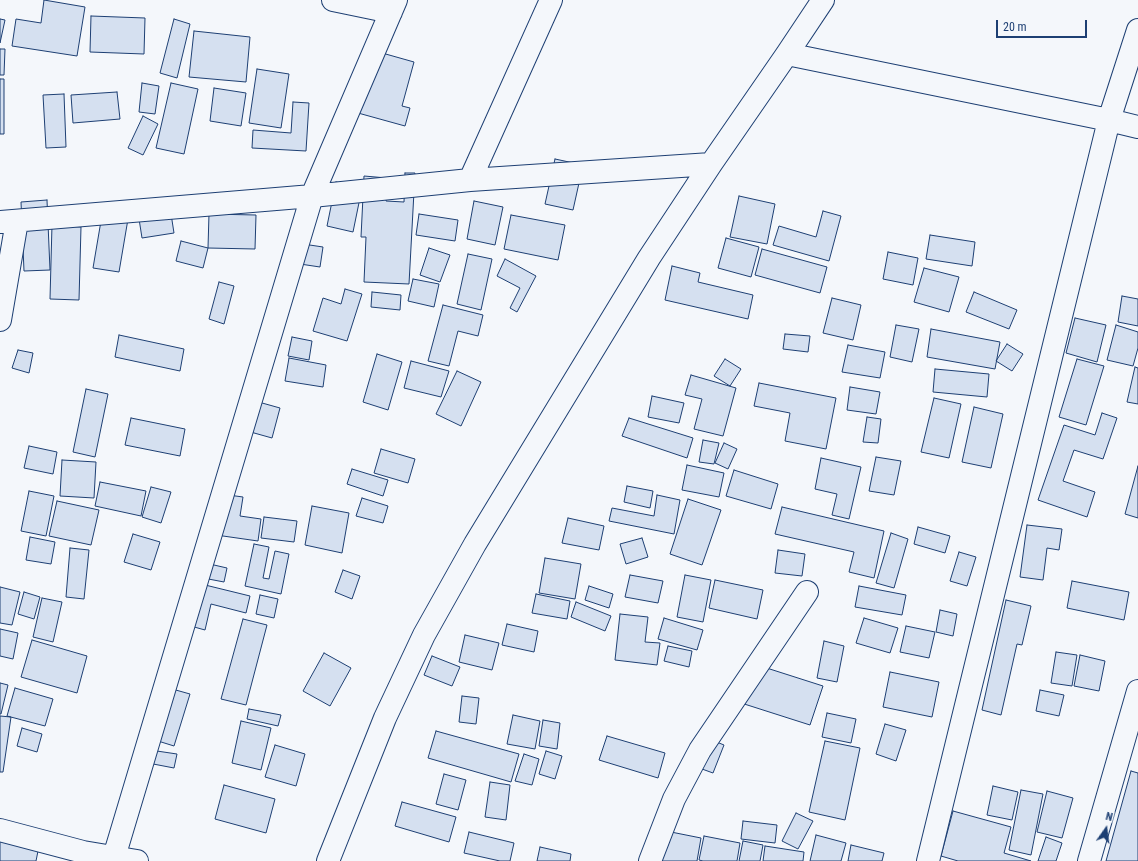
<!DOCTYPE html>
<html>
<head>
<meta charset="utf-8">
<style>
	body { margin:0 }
	#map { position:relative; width:1138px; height:861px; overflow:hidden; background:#f4f7fb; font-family:"Roboto Condensed",sans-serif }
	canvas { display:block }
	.north { position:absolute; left:1086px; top:809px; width:40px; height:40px; -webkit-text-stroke:3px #f4f7fb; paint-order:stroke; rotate:14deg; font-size:11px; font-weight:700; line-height:16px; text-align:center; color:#1d3f73 }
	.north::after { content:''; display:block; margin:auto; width:14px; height:18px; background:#1d3f73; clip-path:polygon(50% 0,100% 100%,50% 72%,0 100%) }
	.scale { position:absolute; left:996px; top:20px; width:91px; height:18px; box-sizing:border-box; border:2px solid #1d3f73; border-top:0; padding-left:5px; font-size:12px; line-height:14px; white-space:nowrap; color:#1d3f73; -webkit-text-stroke:3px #f4f7fb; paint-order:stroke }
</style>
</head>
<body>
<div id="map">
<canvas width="1138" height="861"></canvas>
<div class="north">N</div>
<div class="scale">20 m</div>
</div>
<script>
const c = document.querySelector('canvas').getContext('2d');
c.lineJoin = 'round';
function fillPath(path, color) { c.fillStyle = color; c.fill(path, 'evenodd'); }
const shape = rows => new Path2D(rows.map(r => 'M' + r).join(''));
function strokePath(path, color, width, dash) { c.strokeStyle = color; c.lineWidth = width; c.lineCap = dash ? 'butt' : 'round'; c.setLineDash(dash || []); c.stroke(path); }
const building = shape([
	[44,0,85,7,77,56,12,46,16,19,41,23,44,0],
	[91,16,145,18,144,54,90,52,91,16],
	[0,19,5,20,0,43,0,19],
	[174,19,190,24,177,78,160,73,174,19],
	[194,31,250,37,246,82,189,77,194,31],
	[0,49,5,49,4,75,0,75,0,49],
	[375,51,414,62,402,106,410,108,405,126,358,113,375,51],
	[257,69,289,74,281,128,249,123,257,69],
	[0,79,4,79,4,134,0,134,0,79],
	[142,83,159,86,155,114,139,112,142,83],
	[171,83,198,89,184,154,156,148,171,83],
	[214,88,246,93,241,126,210,121,214,88],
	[117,92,120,119,73,123,71,95,117,92],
	[64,94,66,147,46,148,43,95,64,94],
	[293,102,309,103,306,151,252,148,253,130,291,133,293,102],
	[143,116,158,124,143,155,128,148,143,116],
	[555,159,583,165,573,210,545,204,555,159],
	[405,173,415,173,409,284,364,282,366,237,361,237,364,176,387,178,386,201,404,202,405,173],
	[336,182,362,188,353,232,327,226,336,182],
	[739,196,775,204,767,244,730,237,739,196],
	[47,200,50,270,24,271,21,202,47,200],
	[169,201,174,233,142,238,137,206,169,201],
	[474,201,503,207,495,245,467,239,474,201],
	[823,211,841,216,829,261,773,245,779,226,816,237,823,211],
	[209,214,256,215,255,249,208,248,209,214],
	[419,214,458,220,455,241,416,235,419,214],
	[102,215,128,219,119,272,93,268,102,215],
	[511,215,565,225,558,260,504,249,511,215],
	[52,225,81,227,79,300,50,299,52,225],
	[930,235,975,242,972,266,926,259,930,235],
	[726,238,759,247,751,277,718,268,726,238],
	[181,241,208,248,203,268,176,261,181,241],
	[303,244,323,247,320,267,300,264,303,244],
	[429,248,450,255,440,282,420,275,429,248],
	[762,249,827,267,820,293,755,275,762,249],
	[888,252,918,258,913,285,883,279,888,252],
	[468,254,492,259,481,310,457,304,468,254],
	[505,259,536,276,517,312,510,308,520,288,497,276,505,259],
	[672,266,700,273,698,282,753,295,748,319,665,300,672,266],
	[924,268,959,277,949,312,914,302,924,268],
	[413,279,439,284,434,307,408,301,413,279],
	[219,282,234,286,224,324,209,319,219,282],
	[345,289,362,294,347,341,313,331,323,298,341,304,345,289],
	[372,292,401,295,400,310,371,307,372,292],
	[974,292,1017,310,1009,329,966,312,974,292],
	[1122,296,1138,299,1138,326,1118,322,1122,296],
	[832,298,861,305,853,340,823,333,832,298],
	[443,305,483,315,478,336,458,331,449,366,428,361,443,305],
	[1075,318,1106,325,1097,362,1066,353,1075,318],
	[896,325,919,329,912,362,890,357,896,325],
	[1116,325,1138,332,1138,348,1133,366,1107,360,1116,325],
	[931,329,1000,342,995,369,927,357,931,329],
	[785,334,810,336,808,352,783,349,785,334],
	[119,335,184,349,180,371,115,357,119,335],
	[292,337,312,341,309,360,288,356,292,337],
	[1007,344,1023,354,1012,371,996,361,1007,344],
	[848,345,885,352,880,378,842,372,848,345],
	[18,350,33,353,29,373,12,368,18,350],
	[377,354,402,362,388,410,363,402,377,354],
	[289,358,326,365,323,387,285,381,289,358],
	[725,359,741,369,730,386,714,376,725,359],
	[1077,359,1104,366,1086,425,1059,417,1077,359],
	[411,361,449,371,441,397,404,388,411,361],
	[1135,367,1138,368,1138,404,1127,402,1135,367],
	[935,369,989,374,987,397,933,392,935,369],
	[457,371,481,382,461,426,436,414,457,371],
	[691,375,736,388,723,436,694,429,702,399,685,395,691,375],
	[759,383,836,398,826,449,785,441,790,413,754,406,759,383],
	[850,387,880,392,876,414,847,410,850,387],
	[86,389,108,394,95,457,73,452,86,389],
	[652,396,684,403,679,423,648,417,652,396],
	[934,398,961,404,949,458,921,452,934,398],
	[255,401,280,408,272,438,247,431,255,401],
	[974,407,1003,414,991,468,962,462,974,407],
	[1102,413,1117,418,1103,459,1074,450,1063,481,1095,492,1087,517,1038,500,1064,425,1095,435,1102,413],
	[867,417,881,419,878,443,863,442,867,417],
	[131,418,185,429,180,456,125,445,131,418],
	[629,418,693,438,687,458,622,436,629,418],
	[703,440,719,443,714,464,699,462,703,440],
	[724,443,737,449,728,469,715,463,724,443],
	[29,446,57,452,53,474,24,468,29,446],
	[381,449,415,459,408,483,374,473,381,449],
	[876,457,901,461,894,495,869,491,876,457],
	[821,458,861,467,849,519,832,515,837,494,815,489,821,458],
	[62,460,96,462,94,498,60,496,62,460],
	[687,465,724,473,719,497,682,490,687,465],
	[1138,466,1138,518,1125,514,1138,466],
	[352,469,388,480,383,496,347,484,352,469],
	[734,470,778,484,771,509,726,496,734,470],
	[100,482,146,491,141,516,95,506,100,482],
	[627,486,653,491,650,508,624,502,627,486],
	[151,487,171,492,161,523,142,517,151,487],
	[29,491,54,496,46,536,21,531,29,491],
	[221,494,243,497,240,516,261,519,258,541,216,535,221,494],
	[657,495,680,500,674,534,609,521,612,508,654,516,657,495],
	[362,498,388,506,383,523,356,516,362,498],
	[688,499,721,510,702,565,670,554,688,499],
	[57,501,99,510,91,545,49,536,57,501],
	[312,506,349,513,342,553,305,545,312,506],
	[782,507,884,531,874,578,849,572,854,552,775,534,782,507],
	[264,517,297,521,294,542,261,538,264,517],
	[568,518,604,526,599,550,562,543,568,518],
	[1027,525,1062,529,1059,550,1047,548,1043,580,1020,577,1027,525],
	[918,527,950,536,945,553,914,544,918,527],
	[891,533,908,539,894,588,876,583,891,533],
	[133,534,160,542,151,570,124,562,133,534],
	[30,537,55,542,51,564,26,560,30,537],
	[642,538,648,557,626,564,620,544,642,538],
	[254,544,269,547,263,578,269,579,275,551,289,554,281,594,245,586,254,544],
	[70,548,89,550,84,599,66,597,70,548],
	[778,550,805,554,802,576,775,573,778,550],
	[959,552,976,557,967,586,950,581,959,552],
	[545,558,581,564,575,599,539,593,545,558],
	[201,562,227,568,224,582,198,577,201,562],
	[343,570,360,576,352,599,335,592,343,570],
	[630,575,663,581,658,603,625,597,630,575],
	[685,575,711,580,703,622,677,617,685,575],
	[715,580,763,590,757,619,709,608,715,580],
	[1072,581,1129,592,1124,620,1067,608,1072,581],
	[197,583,250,596,246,613,211,604,205,630,187,625,197,583],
	[589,586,613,594,609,608,585,600,589,586],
	[859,586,906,595,902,615,855,607,859,586],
	[0,587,20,592,12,625,0,623,0,587],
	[24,592,40,597,34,619,18,614,24,592],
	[536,594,570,601,567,619,532,613,536,594],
	[260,595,278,599,274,618,256,614,260,595],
	[42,598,62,602,53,642,33,637,42,598],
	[1006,600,1031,606,1022,645,1017,644,1001,715,982,710,1006,600],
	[576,602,611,616,605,631,571,617,576,602],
	[940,610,957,614,953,636,936,632,940,610],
	[620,614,648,617,645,642,660,643,657,665,615,660,620,614],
	[664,618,703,630,697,650,658,639,664,618],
	[864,618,898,628,890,653,856,643,864,618],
	[243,619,267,625,246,705,221,699,243,619],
	[507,624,538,631,534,652,502,645,507,624],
	[906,626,935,632,929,658,900,652,906,626],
	[0,629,18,633,13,659,0,656,0,629],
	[465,635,499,643,492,670,459,662,465,635],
	[32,640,87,656,77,693,21,677,32,640],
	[824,641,844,646,837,682,817,678,824,641],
	[668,646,692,651,689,667,664,661,668,646],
	[1056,652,1077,655,1072,686,1051,683,1056,652],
	[324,653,351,668,330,706,303,691,324,653],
	[1080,655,1105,661,1099,691,1074,686,1080,655],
	[432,656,460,667,452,686,424,675,432,656],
	[751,663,823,686,810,725,738,702,751,663],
	[890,672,939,682,932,717,883,707,890,672],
	[0,683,8,685,1,714,0,714,0,683],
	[158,685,190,694,174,746,158,741,158,685],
	[15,688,53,699,45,726,7,716,15,688],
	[1040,690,1064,695,1059,716,1036,711,1040,690],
	[462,696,479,698,476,724,459,722,462,696],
	[249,709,281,715,278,726,247,719,249,709],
	[827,713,856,719,851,743,822,737,827,713],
	[513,715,540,721,535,749,507,744,513,715],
	[0,716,11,717,3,772,0,772,0,716],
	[543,720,560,723,557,749,539,746,543,720],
	[241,721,271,728,261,770,232,763,241,721],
	[885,724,906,730,896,761,876,754,885,724],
	[22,728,42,734,37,752,17,746,22,728],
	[436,731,519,754,511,782,428,758,436,731],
	[607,736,665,753,658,778,599,760,607,736],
	[702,736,724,745,713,773,691,765,702,736],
	[825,741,860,748,845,820,809,812,825,741],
	[275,745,305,754,296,786,265,777,275,745],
	[150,750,177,754,174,768,148,763,150,750],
	[546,751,562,756,555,779,539,774,546,751],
	[524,754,539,759,532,785,515,781,524,754],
	[1131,771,1138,773,1138,861,1106,861,1131,771],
	[444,774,466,780,458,810,436,804,444,774],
	[490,782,510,785,506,820,485,817,490,782],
	[224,785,275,799,266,833,215,819,224,785],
	[993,786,1018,792,1012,820,987,815,993,786],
	[1021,790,1043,794,1031,855,1009,850,1021,790],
	[1047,791,1073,798,1062,838,1037,832,1047,791],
	[402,802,456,817,449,842,395,826,402,802],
	[953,811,1011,827,1004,853,1031,861,958,861,941,856,953,811],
	[796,813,813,821,798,849,782,841,796,813],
	[743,821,777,825,775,843,741,839,743,821],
	[661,830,701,838,697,861,654,861,661,830],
	[469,832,514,843,510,861,500,861,464,853,469,832],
	[816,835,846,843,841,861,810,861,816,835],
	[0,836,39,846,36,861,0,861,0,836],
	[704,836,740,843,737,861,703,861,699,860,704,836],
	[1046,837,1062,843,1056,861,1038,861,1046,837],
	[743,841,763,845,760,861,739,861,743,841],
	[851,845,884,853,882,861,848,861,851,845],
	[765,846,804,852,803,861,763,861,765,846],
	[540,847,571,854,570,861,537,861,540,847]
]);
const minor = shape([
	[333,0,391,12],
	[787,54,1109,120,1138,127],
	[470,180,551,0],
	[0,222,312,196,470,180,711,164],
	[0,320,17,221],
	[0,830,83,852,137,861],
	[114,857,312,196,396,0],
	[328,861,385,718,424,635,475,544,649,258,711,164,787,54,823,0],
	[650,861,674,799,700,750,807,592],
	[928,861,1109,120,1138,30],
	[1089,861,1138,691]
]);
fillPath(building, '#d5e0f0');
strokePath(building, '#1d3f73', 1);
strokePath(minor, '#1d3f73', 24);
strokePath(minor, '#f4f7fb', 22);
</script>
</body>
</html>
